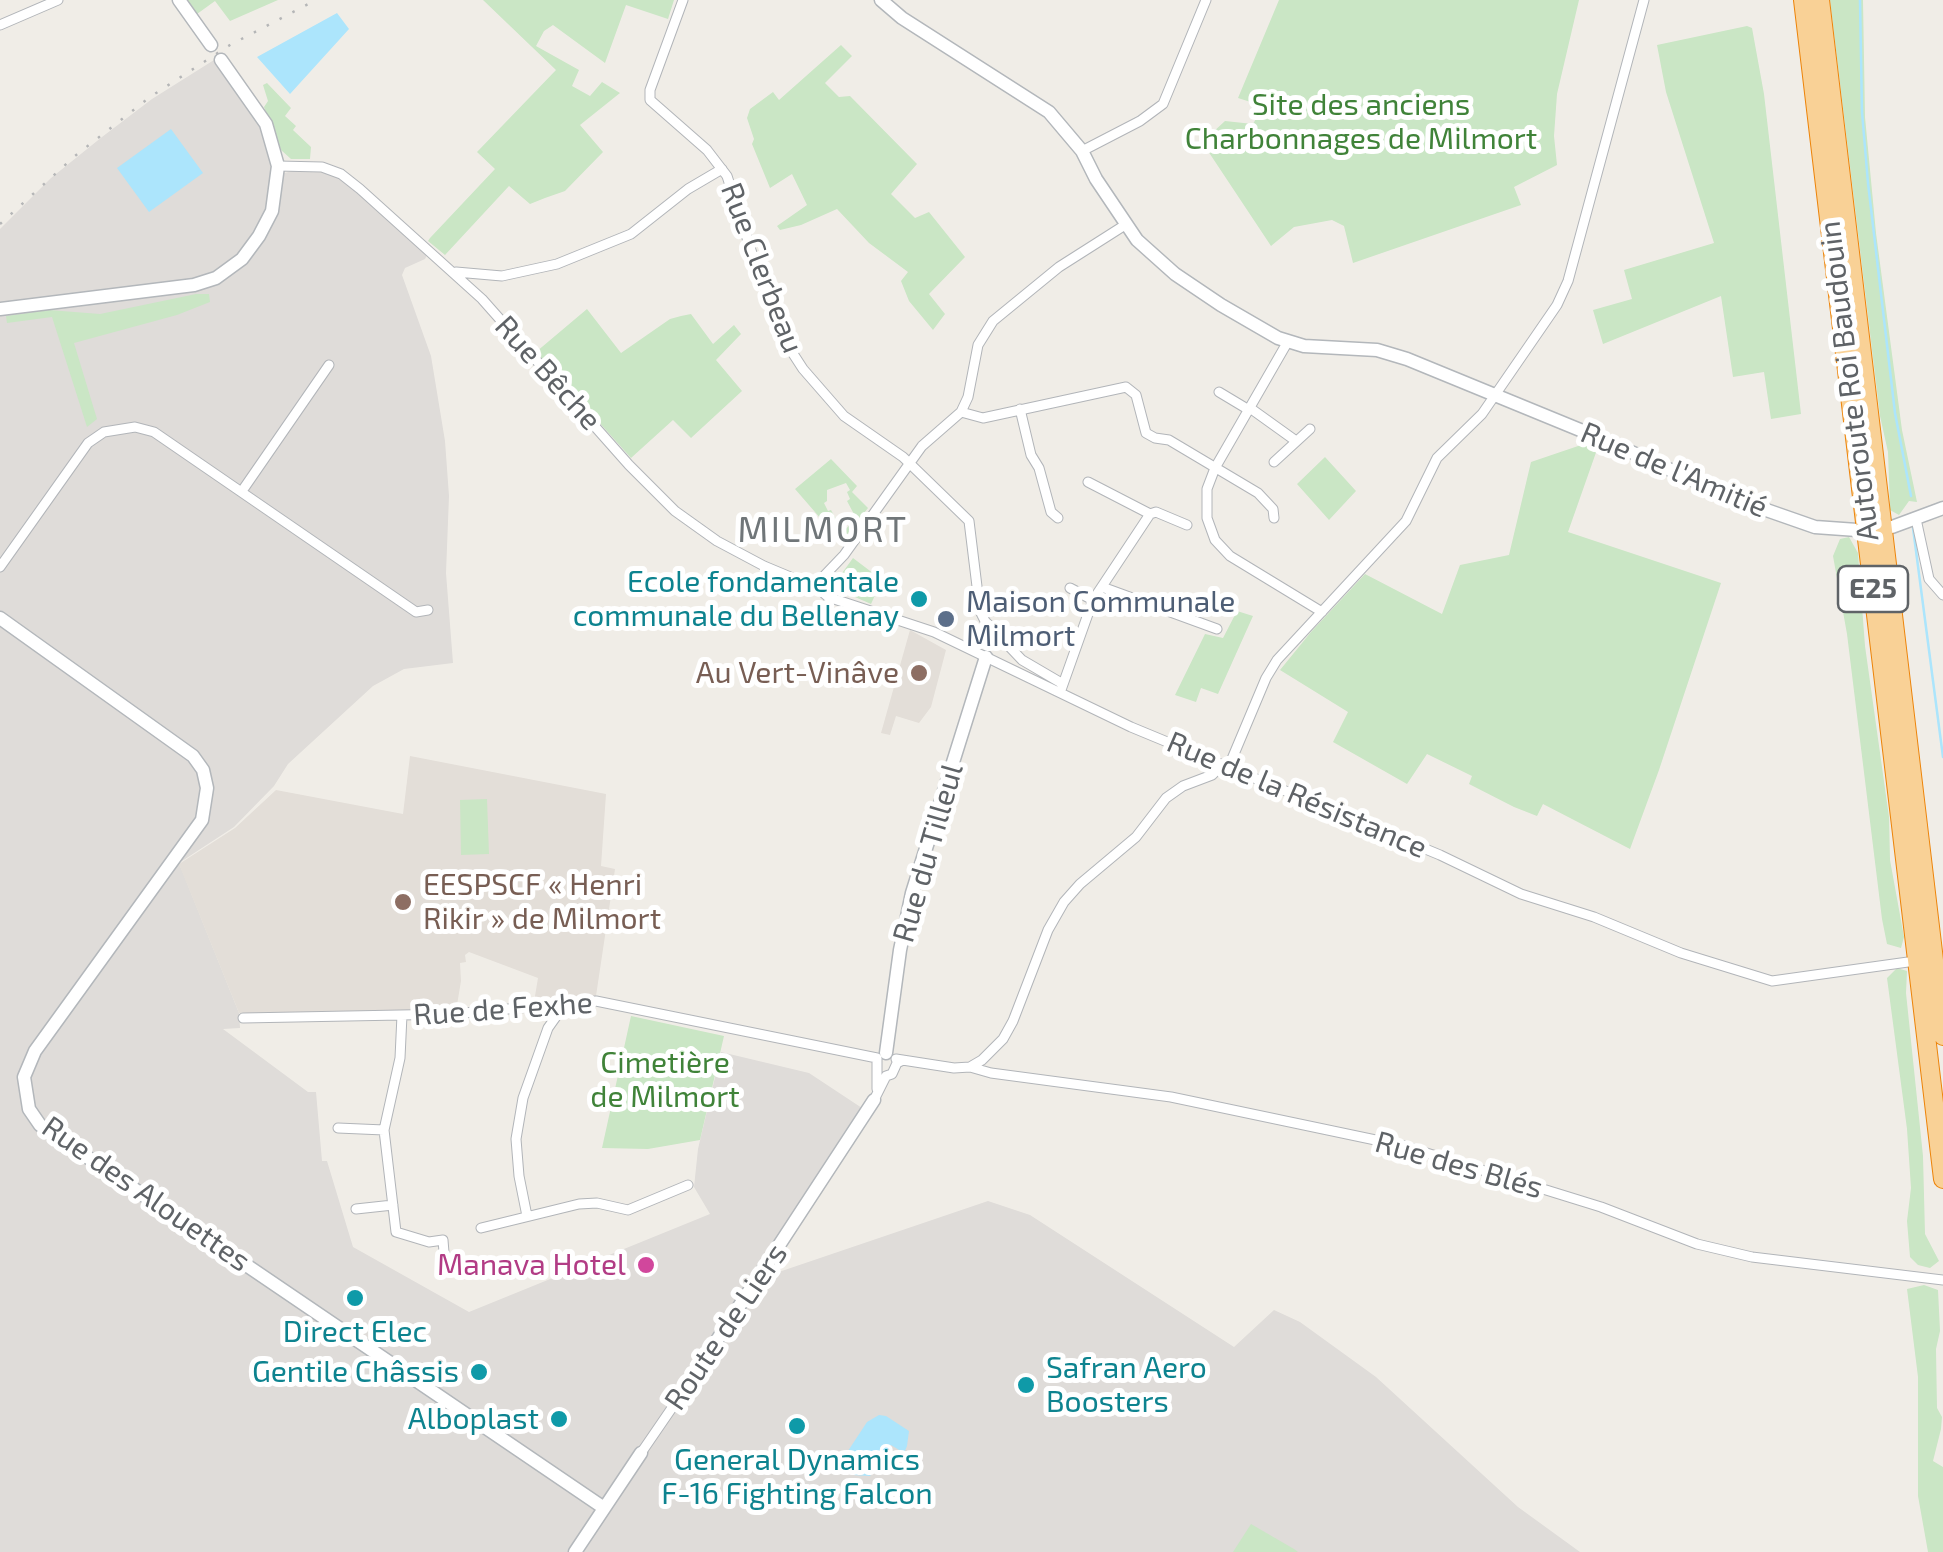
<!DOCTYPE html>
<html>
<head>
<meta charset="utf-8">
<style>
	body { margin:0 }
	canvas { display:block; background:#f0ede7 }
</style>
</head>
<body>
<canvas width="1943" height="1552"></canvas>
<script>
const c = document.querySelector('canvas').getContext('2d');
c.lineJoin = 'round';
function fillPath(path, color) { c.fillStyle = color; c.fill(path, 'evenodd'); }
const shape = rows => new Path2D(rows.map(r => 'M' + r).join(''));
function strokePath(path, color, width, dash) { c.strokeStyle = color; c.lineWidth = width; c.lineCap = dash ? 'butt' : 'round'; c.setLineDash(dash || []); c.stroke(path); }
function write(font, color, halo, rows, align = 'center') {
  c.font = font + ' "Exo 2",sans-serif'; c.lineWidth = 10; c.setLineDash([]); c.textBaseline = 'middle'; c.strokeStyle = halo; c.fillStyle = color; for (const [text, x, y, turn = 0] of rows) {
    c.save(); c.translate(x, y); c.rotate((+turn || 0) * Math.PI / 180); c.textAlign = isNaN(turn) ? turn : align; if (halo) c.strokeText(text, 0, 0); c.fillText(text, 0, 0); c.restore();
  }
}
const industrial = shape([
	[214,60,256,117,268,143,273,176,296,170,317,170,341,178,428,253,425,259,405,268,402,275,431,356,445,441,449,496,446,573,453,663,404,669,373,686,288,764,274,786,234,827,179,863,239,1013,240,1028,223,1029,308,1092,316,1092,322,1161,327,1161,353,1247,469,1312,710,1214,694,1187,698,1149,721,1052,809,1073,865,1110,760,1269,770,1275,988,1201,1030,1215,1234,1347,1274,1310,1300,1322,1376,1377,1518,1507,1580,1552,0,1552,0,229,51,178,102,137,152,99]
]);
const education = shape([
	[910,630,946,650,931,707,919,723,896,716,890,735,881,733],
	[410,756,606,794,601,866,615,869,596,996,534,1002,538,978,469,952,465,955,466,962,460,963,461,981,456,1011,239,1013,179,864,235,828,276,790,403,814]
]);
const green = shape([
	[187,0,278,0,230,21,215,1,197,14],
	[483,0,674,0,668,19,626,5,605,63,553,25,544,31,536,46,579,70,572,86,590,96,602,82,620,93,580,125,603,152,565,191,545,198,530,204,509,186,445,255,428,241,430,238,495,169,477,152,556,70],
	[1279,0,1579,0,1557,94,1554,136,1557,165,1514,187,1521,205,1353,263,1344,226,1332,220,1294,227,1271,246,1206,148,1212,133,1225,121,1253,124,1263,106,1238,98],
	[1830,0,1863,0,1865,117,1876,233,1902,430,1917,502,1909,501,1899,515,1890,510,1888,452,1880,416],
	[1747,26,1752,28,1764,94,1801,414,1771,419,1764,372,1733,377,1721,296,1603,344,1593,310,1632,299,1624,270,1714,243,1666,92,1657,45],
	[841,45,852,56,825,83,839,97,850,96,917,164,891,194,915,218,929,212,965,257,929,294,945,314,933,330,909,301,901,281,908,272,869,243,837,209,801,225,780,230,777,226,807,205,792,174,770,188,752,144,754,139,747,118,750,109,773,92,779,100],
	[267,83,291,108,285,116,296,126,293,130,311,147,310,159,291,159,281,150,264,107,268,101,263,85],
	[196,294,209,294,210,302,177,315,74,343,97,419,87,427,52,317,7,323,6,316,49,310,100,314],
	[587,309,621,353,670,319,681,316,691,314,713,344,734,325,741,334,716,360,742,391,691,438,673,420,631,458,536,352],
	[1586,438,1599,444,1568,532,1721,583,1659,770,1630,849,1543,804,1537,816,1514,807,1469,784,1472,776,1427,754,1407,784,1333,742,1348,712,1280,670,1311,632,1365,574,1442,614,1460,565,1509,555,1531,462,1584,444],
	[1325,457,1356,491,1329,520,1297,484],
	[831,459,857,486,852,492,868,508,841,542,795,489],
	[846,483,850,490,847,492,850,499,847,501,856,518,843,532,831,510,828,511,824,503,827,501,827,490],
	[1849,537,1858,553,1865,646,1889,817,1890,860,1904,937,1901,948,1887,944,1882,919,1847,634,1833,556,1840,539],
	[853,558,882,580,871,604,832,587],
	[1237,611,1253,616,1218,694,1201,688,1196,702,1175,695,1205,634,1223,638],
	[487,799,489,854,461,855,460,800],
	[1897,968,1907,971,1906,993,1923,1156,1925,1234,1939,1261,1930,1268,1918,1265,1910,1257,1907,1221,1911,1188,1907,1129,1887,978],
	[631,1016,724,1036,700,1140,648,1149,602,1148],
	[1924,1285,1938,1290,1940,1331,1936,1349,1937,1408,1942,1417,1941,1429,1933,1461,1943,1467,1943,1552,1928,1552,1918,1496,1918,1377,1907,1289],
	[1251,1524,1294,1549,1298,1552,1233,1552]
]);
const water = shape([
	[337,13,349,29,290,94,257,57],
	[171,129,203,173,149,212,117,168],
	[879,1415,886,1416,909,1431,907,1446,904,1453,891,1445,870,1476,853,1475,845,1466,846,1454,867,1422]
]);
const stream = shape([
	[1860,0,1862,112,1868,183,1895,413,1911,496],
	[1913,528,1943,757]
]);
const street = shape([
	[683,0,650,90,650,100,707,150,727,176,758,272,790,349,803,369,844,416,903,457,969,521,980,611,985,621,1022,660,1063,684],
	[0,25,58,0],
	[1082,151,1140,121,1163,104,1206,0],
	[278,166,322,167,341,174,360,189,482,299,629,465,675,511,717,541,764,566,819,589,828,597,934,632,1131,727,1440,855,1521,894,1594,917,1681,953,1772,981,1908,962],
	[456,272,502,276,557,264,631,234,688,189,722,169],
	[1287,343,1215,468,1207,489,1207,518,1215,540,1230,556,1322,612],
	[1219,392,1249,410],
	[1250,408,1296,441],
	[1020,409,1031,455,1039,468,1051,512,1058,518],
	[961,412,983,418,1126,387,1136,395,1146,433,1155,438,1169,440,1258,493,1273,509,1274,518],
	[1274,462,1310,429],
	[1088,482,1150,514,1156,512,1187,525],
	[242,491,329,365],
	[1916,519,1929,579,1943,595],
	[0,567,88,443,104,432,135,427,154,432,416,612,428,610],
	[1102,587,1217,629],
	[1070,588,1093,600],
	[819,589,822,578,844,555,922,446,961,412,968,397,978,345,993,321,1059,267,1125,225],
	[1061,690,1093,600,1150,514],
	[1229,766,1266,678,1277,660,1406,521,1437,458,1482,414,1557,305,1568,281,1644,0],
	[402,1015,400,1058,384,1130,396,1232,429,1242,443,1240,445,1265],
	[243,1018,453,1014,596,1001,877,1058],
	[877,1058,877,1089],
	[896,1059,954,1068,970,1067,982,1060,1003,1039,1013,1021,1048,930,1064,902,1080,884,1136,837,1166,798,1183,786,1212,775,1223,764],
	[970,1067,991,1073,1171,1097,1404,1146,1601,1207,1697,1244,1752,1257,1943,1280],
	[874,1100,886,1076,892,1074,897,1063,903,1060],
	[338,1128,384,1130],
	[356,1209,393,1205],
	[527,1216,519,1176,516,1139,523,1098,548,1028,565,1004],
	[481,1228,579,1204,597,1203,628,1210,688,1185],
	[641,1453,689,1383]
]);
const secondary = shape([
	[179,0,211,45],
	[881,0,902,18,1049,112,1082,151,1096,179,1137,240,1175,274,1221,305,1278,338,1304,346,1377,350,1407,359,1607,441,1732,498,1815,527,1857,530],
	[0,309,194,285,216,278,242,259,259,236,272,211,278,166,266,124,221,60],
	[1892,527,1943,508],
	[0,618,193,756,203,770,207,788,202,820,35,1051,24,1077,29,1109,40,1125,604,1508],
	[886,1053,900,950,912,893,986,657],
	[689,1383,874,1100],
	[575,1552,641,1453]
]);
const highway = shape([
	[1803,0,1943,1179],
	[1820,0,1943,1036]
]);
const rail = shape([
	[0,224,75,156,150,97,230,45,316,0]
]);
const markers = [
	[919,599,10,"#0f9aa8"],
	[946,619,10,"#5c6f8a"],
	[919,673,10,"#8d6e63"],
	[403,902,10,"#8d6e63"],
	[646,1265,10,"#d1479c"],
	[355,1298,10,"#0f9aa8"],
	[479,1372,10,"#0f9aa8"],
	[1026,1385,10,"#0f9aa8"],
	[559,1419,10,"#0f9aa8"],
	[797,1426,10,"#0f9aa8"]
];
const shields = [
	[1873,589,70]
];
const shieldNames = [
	["E25",1873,589]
];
const parkNames = [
	["Site des anciens",1361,105],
	["Charbonnages de Milmort",1361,139],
	["Cimetière",665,1063],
	["de Milmort",665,1097]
];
const streetNames = [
	["Rue Clerbeau",762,268,69],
	["Rue Bêche",548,373,48],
	["Autoroute Roi Baudouin",1849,381,-97],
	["Rue de l'Amitié",1674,470,23],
	["Rue de la Résistance",1297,795,23],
	["Rue du Tilleul",928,853,-74],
	["Rue de Fexhe",503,1009,-4],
	["Rue des Blés",1459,1165,16],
	["Rue des Alouettes",146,1194,35],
	["Route de Liers",726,1327,-56]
];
const cultureNames = [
	["Ecole fondamentale",899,582],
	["communale du Bellenay",899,616],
	["Direct Elec",355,1332,"center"],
	["Safran Aero",1046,1368,"left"],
	["Boosters",1046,1402,"left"],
	["Gentile Châssis",459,1372],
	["Alboplast",539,1419],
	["General Dynamics",797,1460,"center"],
	["F-16 Fighting Falcon",797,1494,"center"]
];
const serviceNames = [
	["Maison Communale",966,602],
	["Milmort",966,636]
];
const educationNames = [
	["Au Vert-Vinâve",899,673],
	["EESPSCF « Henri",423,885,"left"],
	["Rikir » de Milmort",423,919,"left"]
];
const hotelNames = [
	["Manava Hotel",626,1265]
];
const quarterNames = [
	["MILMORT",823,530]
];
fillPath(industrial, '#dfdcd9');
fillPath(education, '#e3ded8');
fillPath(green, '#cae6c5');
fillPath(water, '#ace5fc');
strokePath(stream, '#ace5fc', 2.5);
strokePath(street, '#b2b5b9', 11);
strokePath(secondary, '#b3b7bb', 15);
strokePath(highway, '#ed840a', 20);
strokePath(street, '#fff', 9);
strokePath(secondary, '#fff', 12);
strokePath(highway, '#f9d196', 18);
strokePath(rail, '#b5b6b7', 2.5, [2.5, 12]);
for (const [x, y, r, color] of markers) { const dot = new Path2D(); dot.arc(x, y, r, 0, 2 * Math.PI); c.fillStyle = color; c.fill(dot); strokePath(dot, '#fff', 4); }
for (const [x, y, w] of shields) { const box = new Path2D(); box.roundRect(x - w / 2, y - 23, w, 46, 8); c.fillStyle = '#fff'; c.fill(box); strokePath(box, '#5f6367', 2.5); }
write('bold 28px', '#5f6367', null, shieldNames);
write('30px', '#408339', '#fff', parkNames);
write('30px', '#5f6367', '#fff', streetNames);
write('30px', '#0d838f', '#fff', cultureNames, 'right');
write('30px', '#4e5e75', '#fff', serviceNames, 'left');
write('30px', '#785e54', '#fff', educationNames, 'right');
write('30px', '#b23c85', '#fff', hotelNames, 'right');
c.letterSpacing = '2.5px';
write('35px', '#707679', '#fff', quarterNames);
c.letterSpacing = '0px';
</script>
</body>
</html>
